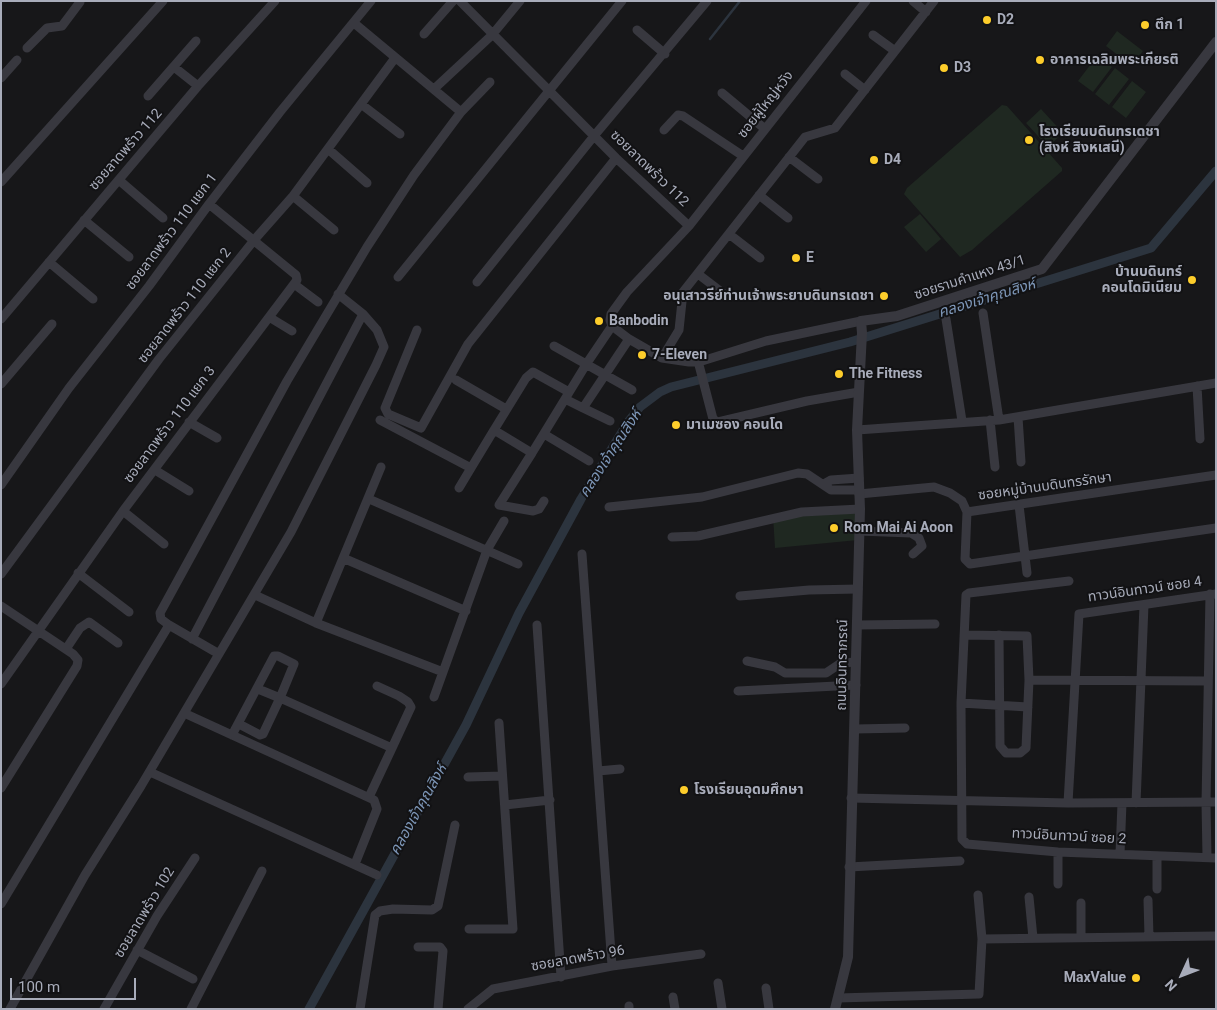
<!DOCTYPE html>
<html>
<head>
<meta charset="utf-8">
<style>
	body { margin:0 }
	#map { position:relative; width:1217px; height:1010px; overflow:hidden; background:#171719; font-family:Roboto,sans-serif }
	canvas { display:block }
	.frame { position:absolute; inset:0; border:2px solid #a8acba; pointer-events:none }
	.north { position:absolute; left:1157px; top:950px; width:50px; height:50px; -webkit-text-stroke:4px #121214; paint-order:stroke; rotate:227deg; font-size:14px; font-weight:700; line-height:20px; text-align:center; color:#a8acba }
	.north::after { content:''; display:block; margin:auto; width:18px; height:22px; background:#a8acba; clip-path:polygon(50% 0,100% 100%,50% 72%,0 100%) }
	.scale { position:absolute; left:10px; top:978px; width:126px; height:22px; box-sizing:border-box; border:2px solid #a8acba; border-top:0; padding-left:6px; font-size:15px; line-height:18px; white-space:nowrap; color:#a8acba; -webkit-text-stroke:4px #121214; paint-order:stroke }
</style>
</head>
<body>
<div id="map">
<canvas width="1217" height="1010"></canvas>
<div class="frame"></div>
<div class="north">N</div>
<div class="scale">100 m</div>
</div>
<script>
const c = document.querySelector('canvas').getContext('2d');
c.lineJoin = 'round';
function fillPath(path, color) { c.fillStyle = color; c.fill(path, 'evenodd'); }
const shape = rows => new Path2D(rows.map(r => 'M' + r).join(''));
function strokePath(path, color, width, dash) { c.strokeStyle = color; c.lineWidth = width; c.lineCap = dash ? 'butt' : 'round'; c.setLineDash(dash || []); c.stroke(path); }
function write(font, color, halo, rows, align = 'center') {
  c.font = font + ' Roboto,"Noto Sans Thai",sans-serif'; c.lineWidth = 4; c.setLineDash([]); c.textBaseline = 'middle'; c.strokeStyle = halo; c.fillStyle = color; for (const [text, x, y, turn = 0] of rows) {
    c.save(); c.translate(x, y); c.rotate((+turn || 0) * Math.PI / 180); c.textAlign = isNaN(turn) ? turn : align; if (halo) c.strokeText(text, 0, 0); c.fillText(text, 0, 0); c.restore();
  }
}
const green = shape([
	[1117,31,1143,51,1132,66,1106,46],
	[1097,56,1112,67,1093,92,1078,81],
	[1115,68,1129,79,1109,105,1095,94],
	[1132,81,1146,92,1126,118,1112,107],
	[1002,105,1007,106,1062,168,1062,171,972,250,960,257,904,194,907,188],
	[1041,109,1063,133,1048,147,1026,123],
	[920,214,941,239,926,252,904,227],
	[860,509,858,540,775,548,773,516]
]);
const stream = shape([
	[710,39,740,1]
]);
const canal = shape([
	[309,1009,466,725,519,613,581,499,628,422,640,407,660,392,671,387,850,342,1151,248,1216,171]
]);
const minor = shape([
	[460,1,616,158,689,226],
	[913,1,926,12],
	[354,23,461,112],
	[637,30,665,54],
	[424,34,453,1],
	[873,35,895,51],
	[27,48,47,28,62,26,80,2],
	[174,67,198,86],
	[845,74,865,90],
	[1,78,17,60],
	[434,89,492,35,520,1],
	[722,93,765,129],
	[148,96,196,41],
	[361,104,400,134],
	[664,130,678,115,683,116,743,156],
	[328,149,367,183],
	[789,157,818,179],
	[120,181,163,218],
	[1,182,163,1],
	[759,195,788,218],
	[293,196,334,230],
	[84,220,129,257],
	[729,234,760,258],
	[49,262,93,299],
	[698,274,728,297],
	[398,277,622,1],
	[477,282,594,136,707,1],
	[294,284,318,302],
	[983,313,999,420],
	[269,317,292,331],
	[1,319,198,86,275,1],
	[946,319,962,421],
	[861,321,766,341,702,361,689,362,662,358,629,339,612,326,610,320,611,314,627,292,689,226,866,1],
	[417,330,385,408,388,414,421,428,468,344,616,158],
	[554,346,632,390],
	[662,358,679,330,683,292,805,137,835,128,934,1],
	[698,361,713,419,718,422,807,401,859,392],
	[456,380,506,409],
	[1,384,52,324],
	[1197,386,1200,439],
	[565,399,583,408,629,339],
	[583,408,610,421],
	[1018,417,1021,462],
	[380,420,471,468,494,430,532,453,587,363,612,326],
	[990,420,995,467],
	[189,422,217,438],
	[494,430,526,378,533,372,569,392],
	[857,430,999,420,1216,383],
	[544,434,589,461],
	[532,453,499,505,533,511,539,509,544,501],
	[155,470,189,491],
	[824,484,831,480,859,478],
	[1,485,69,388,149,286,209,204,280,112,371,1],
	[459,488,471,468],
	[859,494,934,487,950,493,962,501,967,512,1216,475],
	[369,499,518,564],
	[1019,505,1027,573],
	[609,507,702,497,798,473,807,474,831,490,859,490],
	[123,511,164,544],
	[967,512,965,559,970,564,1216,528],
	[859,531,911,533,919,538,922,546,913,554],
	[672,537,698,536,802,512,860,509],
	[582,554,612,966],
	[343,558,466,611],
	[78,573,129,612],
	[1,574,159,359,255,239,293,196,395,58],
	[1069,581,969,593,966,595,961,703,962,839,967,844,1058,852,1216,858],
	[255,595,316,623,443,672],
	[740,596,809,590,858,589],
	[1,606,73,654,78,660,77,666,1,788],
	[316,623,381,467],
	[537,625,561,977],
	[857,625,935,624],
	[964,635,1027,636,1029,680,1208,681],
	[999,635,1000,746,1006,753,1020,753,1026,748,1029,680],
	[192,639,363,314],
	[66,649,80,628,89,622,118,643],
	[219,654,169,625,161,619,160,613,287,381,367,247,414,175,461,112,490,82],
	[747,661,775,667,785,673,826,673,841,663,856,662],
	[1,684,123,511,297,280,296,275,209,204],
	[738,691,856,685],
	[434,697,487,550,504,521],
	[961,703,1028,707],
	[184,713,374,800,377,809,355,864],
	[239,724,260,735,263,734,280,698,258,689],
	[855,729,905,728],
	[232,735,274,656,278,656,294,664,280,698,392,748,411,707,408,702,399,696,377,686],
	[598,771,620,769],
	[150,772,377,875],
	[468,777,502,776],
	[369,797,392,748],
	[851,798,1068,803,1216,802],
	[1068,803,1079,614,1216,594],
	[1136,803,1144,605],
	[505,805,550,800],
	[1120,854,1122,803],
	[1157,856,1157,889],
	[1207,857,1206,803,1210,594],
	[849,867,960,861],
	[1058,884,1058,852],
	[1029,897,1033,938],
	[1148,900,1149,937],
	[1,904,169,625],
	[469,929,513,929,499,723],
	[1081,937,1081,903],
	[982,939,1216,936],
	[418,947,440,947,443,951,438,1009],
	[137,950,193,979],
	[718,983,722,1009],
	[766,988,769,1009],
	[673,997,675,1009],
	[838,998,979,994,982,939,978,895],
	[629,1006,629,1009],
	[10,1009,85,875,141,786,291,532,376,365,384,347,377,330,363,314,338,294],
	[104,1009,157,916,195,858],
	[191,1009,262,871],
	[360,1009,375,915,380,911,393,909,432,910,438,906,455,825],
	[468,1009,493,989,612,966,701,954]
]);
const tertiary = shape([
	[835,1009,848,957,860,509,857,430,862,333,861,321,897,316,1042,269,1216,42]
]);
const markers = [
	[987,20,5,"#fdcd2b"],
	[1145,25,5,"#fdcd2b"],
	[1040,60,5,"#fdcd2b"],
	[944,68,5,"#fdcd2b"],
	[1029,140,5,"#fdcd2b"],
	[874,160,5,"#fdcd2b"],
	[796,258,5,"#fdcd2b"],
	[1192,280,5,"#fdcd2b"],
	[884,296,5,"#fdcd2b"],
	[599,321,5,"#fdcd2b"],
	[642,355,5,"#fdcd2b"],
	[839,374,5,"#fdcd2b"],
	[676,425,5,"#fdcd2b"],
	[834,528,5,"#fdcd2b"],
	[684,790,5,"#fdcd2b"],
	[1136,978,5,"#fdcd2b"]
];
const poiNames = [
	["D2",997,20],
	["ตึก 1",1155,25],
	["อาคารเฉลิมพระเกียรติ",1050,60],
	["D3",954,68],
	["โรงเรียนบดินทรเดชา",1039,132],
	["(สิงห์ สิงหเสนี)",1039,148],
	["D4",884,160],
	["E",806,258],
	["บ้านบดินทร์",1182,272,"right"],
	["คอนโดมิเนียม",1182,288,"right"],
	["อนุเสาวรีย์ท่านเจ้าพระยาบดินทรเดชา",874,296,"right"],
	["Banbodin",609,321],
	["7-Eleven",652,355],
	["The Fitness",849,374],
	["มาเมซอง คอนโด",686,425],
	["Rom Mai Ai Aoon",844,528],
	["โรงเรียนอุดมศึกษา",694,790],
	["MaxValue",1126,978,"right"]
];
const streetNames = [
	["ซอยผู้ใหญ่หวัง",766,105,-52],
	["ซอยลาดพร้าว 112",126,150,-49],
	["ซอยลาดพร้าว 112",649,169,44],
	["ซอยลาดพร้าว 110 แยก 1",172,232,-53],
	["ซอยรามคำแหง 43/1",970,278,-18],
	["ซอยลาดพร้าว 110 แยก 2",185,306,-52],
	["ซอยลาดพร้าว 110 แยก 3",170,425,-53],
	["ซอยหมู่บ้านบดินทรรักษา",1045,487,-8],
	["ทาวน์อินทาวน์ ซอย 4",1145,590,-8],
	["ถนนอินทราภรณ์",843,665,-89],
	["ทาวน์อินทาวน์ ซอย 2",1069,837,3],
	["ซอยลาดพร้าว 102",145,913,-59],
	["ซอยลาดพร้าว 96",578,959,-10]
];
const waterNames = [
	["คลองเจ้าคุณสิงห์",987,299,-17],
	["คลองเจ้าคุณสิงห์",611,454,-57],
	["คลองเจ้าคุณสิงห์",419,810,-61]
];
fillPath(green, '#1f2821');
strokePath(stream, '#2c343e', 2.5);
strokePath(canal, '#2c343e', 9);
strokePath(minor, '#38383f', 9);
strokePath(tertiary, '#38383f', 10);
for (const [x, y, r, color] of markers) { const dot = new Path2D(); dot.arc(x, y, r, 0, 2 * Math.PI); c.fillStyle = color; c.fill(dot); strokePath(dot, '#121214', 2); }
write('bold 14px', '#a8acba', '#121214', poiNames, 'left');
write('14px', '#a8acba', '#121214', streetNames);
write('italic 15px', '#7d96b7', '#121214', waterNames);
</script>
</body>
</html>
